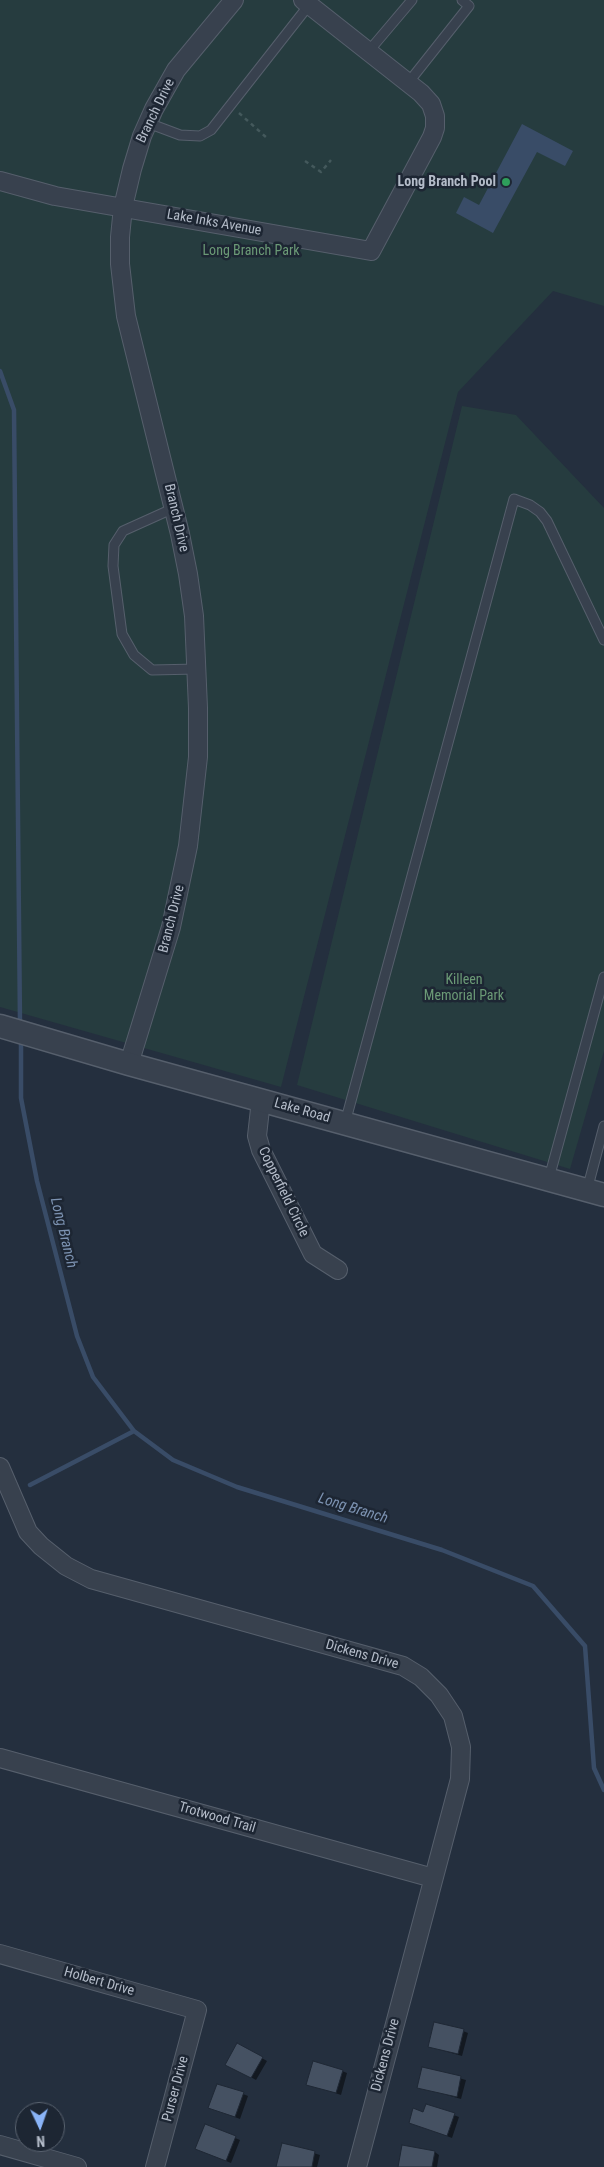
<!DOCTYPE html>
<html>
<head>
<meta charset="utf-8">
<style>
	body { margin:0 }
	#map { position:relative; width:604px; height:2167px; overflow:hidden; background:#242f3e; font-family:"Roboto Condensed",sans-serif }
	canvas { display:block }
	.north { position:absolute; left:15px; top:2102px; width:50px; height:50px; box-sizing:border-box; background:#1d2633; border:1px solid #59626f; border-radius:50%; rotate:177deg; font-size:14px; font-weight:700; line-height:20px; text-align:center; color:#b4bcc9 }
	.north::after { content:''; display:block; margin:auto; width:18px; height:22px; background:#8ab4f8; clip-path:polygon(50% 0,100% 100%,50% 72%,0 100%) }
</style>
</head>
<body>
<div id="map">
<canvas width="604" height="2167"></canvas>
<div class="north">N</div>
</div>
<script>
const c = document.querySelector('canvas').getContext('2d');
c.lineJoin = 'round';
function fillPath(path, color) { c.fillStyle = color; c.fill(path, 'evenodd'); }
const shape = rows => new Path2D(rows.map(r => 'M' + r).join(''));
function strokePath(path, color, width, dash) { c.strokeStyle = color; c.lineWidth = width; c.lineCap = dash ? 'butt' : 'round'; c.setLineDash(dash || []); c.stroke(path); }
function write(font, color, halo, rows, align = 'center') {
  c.font = font + ' "Roboto Condensed",sans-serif'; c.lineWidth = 5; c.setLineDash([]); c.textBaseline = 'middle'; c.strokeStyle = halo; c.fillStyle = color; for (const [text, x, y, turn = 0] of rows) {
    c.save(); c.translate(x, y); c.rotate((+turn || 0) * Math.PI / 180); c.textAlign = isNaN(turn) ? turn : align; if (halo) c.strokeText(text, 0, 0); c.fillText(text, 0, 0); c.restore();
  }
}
const green = shape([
	[0,0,604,0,604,306,553,291,458,392,281,1087,0,1007],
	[462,406,516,415,604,508,604,1051,570,1169,297,1085]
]);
const water = shape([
	[522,124,573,151,565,166,537,152,493,233,456,213,464,197,479,205]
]);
const shadow = shape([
	[463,2031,468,2033,462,2056,430,2047],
	[237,2044,267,2061,256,2080,227,2064],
	[423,2068,466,2080,461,2099,418,2087],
	[342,2071,347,2073,341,2095,308,2084],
	[243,2094,248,2096,240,2119,210,2108],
	[427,2105,459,2117,452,2138,410,2122,424,2113],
	[205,2126,240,2140,231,2163,196,2149],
	[283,2144,320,2155,317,2167,278,2167],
	[435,2152,439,2155,437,2167,399,2167]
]);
const stream = shape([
	[0,371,14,410,20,1024],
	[21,1039,21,1098,37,1181,77,1336,93,1377,134,1431,173,1460,237,1487,442,1550,533,1586,585,1646,594,1768,604,1790],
	[30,1485,134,1431]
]);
const building = shape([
	[434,2022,464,2029,458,2054,428,2047,434,2022],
	[237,2043,263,2057,251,2078,225,2065,237,2043],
	[313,2061,343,2070,336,2093,306,2085,313,2061],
	[422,2067,461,2076,457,2097,417,2088,422,2067],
	[217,2084,244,2092,235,2117,208,2108,217,2084],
	[426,2104,455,2113,447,2136,409,2123,413,2108,423,2112,426,2104],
	[205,2124,236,2136,226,2161,195,2149,205,2124],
	[282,2143,315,2151,312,2167,276,2167,282,2143],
	[402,2145,435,2151,432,2167,398,2167,402,2145]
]);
const path = shape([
	[239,113,267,138],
	[305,161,321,172,331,160]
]);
const service = shape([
	[368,52,412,0],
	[408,83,469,6,462,0],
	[148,123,180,135,200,136,211,130,309,5],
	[174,508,123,531,114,545,113,566,122,634,134,655,152,670,197,669],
	[345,1123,514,499,530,505,540,512,547,521,604,640],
	[549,1178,604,977],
	[587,1190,604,1126]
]);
const minor = shape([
	[0,181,55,196,371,251,432,137,435,128,435,116,431,104,421,93,303,0],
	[129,1064,171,927,188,846,198,757,198,708,194,616,188,574,180,534,126,316,120,264,120,237,123,207,132,169,142,136,154,109,176,70,234,0],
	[261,1100,257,1136,261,1150,313,1254,338,1270],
	[0,1467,28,1532,41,1546,66,1566,91,1579,403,1666,421,1677,439,1695,453,1716,461,1747,460,1779,357,2167],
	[0,1758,433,1878],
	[0,1954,197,2010,155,2167],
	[0,2145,77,2167]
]);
const tertiary = shape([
	[0,1026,129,1064,604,1195]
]);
const markers = [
	[506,182,5,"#2e9e5b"]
];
const streetNames = [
	["Branch Drive",156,111,-64],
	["Lake Inks Avenue",214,223,10],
	["Branch Drive",176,518,77],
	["Branch Drive",172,919,-76],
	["Lake Road",302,1111,16],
	["Copperfield Circle",283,1192,64],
	["Dickens Drive",362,1655,16],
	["Trotwood Trail",217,1818,16],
	["Holbert Drive",99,1982,16],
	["Dickens Drive",386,2055,-75],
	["Purser Drive",176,2089,-75]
];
const poiNames = [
	["Long Branch Pool",496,182]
];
const parkNames = [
	["Long Branch Park",251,251],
	["Killeen",464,980],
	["Memorial Park",464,996]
];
const waterNames = [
	["Long Branch",63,1233,76],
	["Long Branch",353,1509,17]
];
fillPath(green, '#263c3f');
fillPath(water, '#394c67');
fillPath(shadow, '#0007');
strokePath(stream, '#394c67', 4.5);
fillPath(building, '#455162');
strokePath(building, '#1f2835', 1);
strokePath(service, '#565f6c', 11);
strokePath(minor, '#565f6c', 20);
strokePath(tertiary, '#565f6c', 25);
strokePath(path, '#44595c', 2.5, [4, 4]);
strokePath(service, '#38414e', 9);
strokePath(minor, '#38414e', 18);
strokePath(tertiary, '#38414e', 22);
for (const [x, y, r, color] of markers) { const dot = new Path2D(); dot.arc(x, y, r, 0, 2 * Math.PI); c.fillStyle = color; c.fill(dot); strokePath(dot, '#1d2633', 2); }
write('14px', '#b4bcc9', '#1d2633', streetNames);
write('bold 14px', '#b4bcc9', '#1d2633', poiNames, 'right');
write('14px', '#6b9a76', '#1d2633', parkNames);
write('italic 15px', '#7c92b1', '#1d2633', waterNames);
</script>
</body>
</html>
